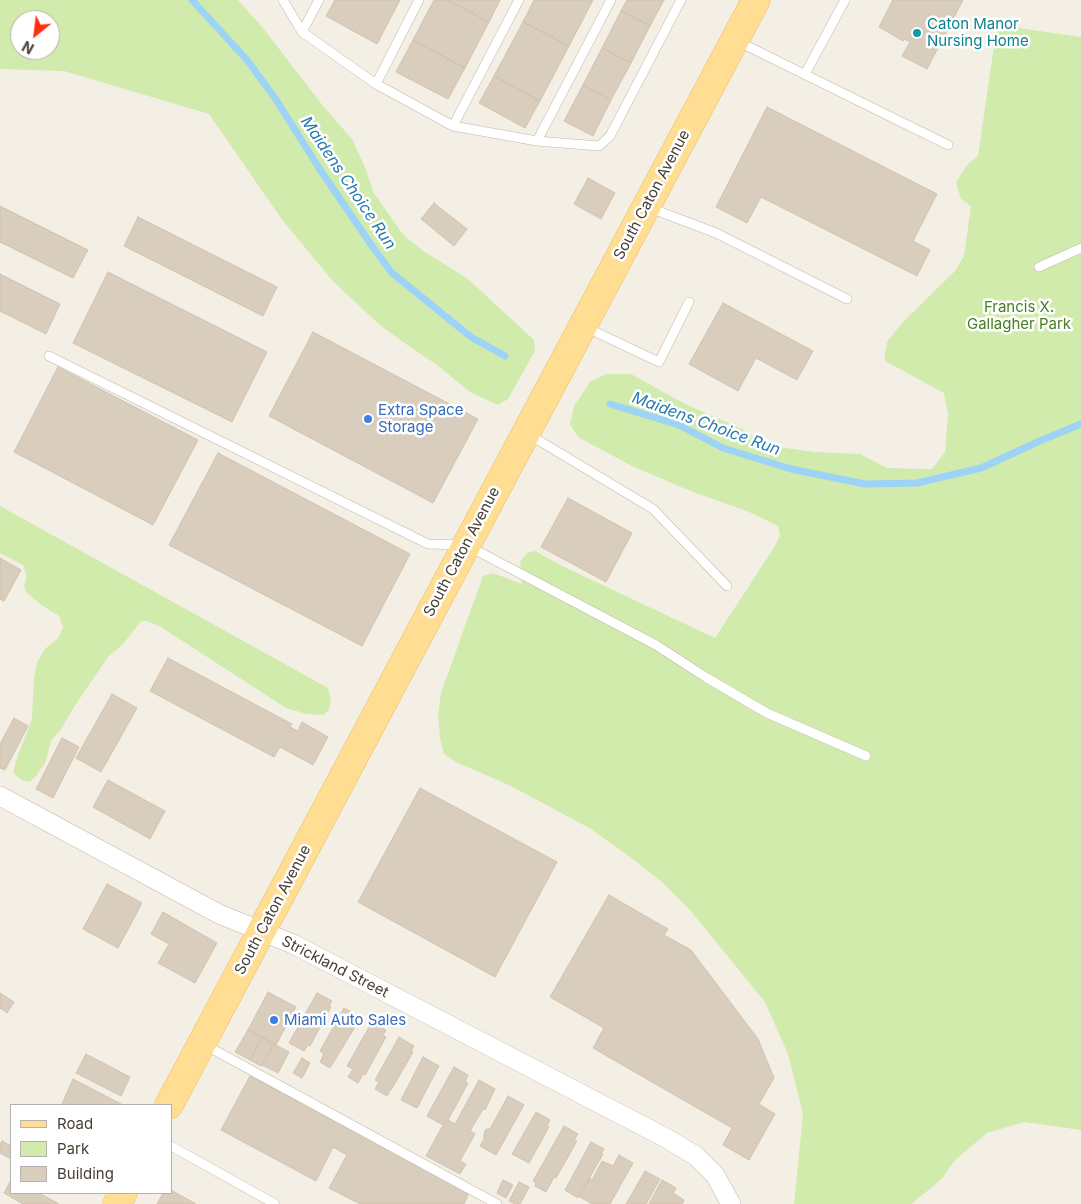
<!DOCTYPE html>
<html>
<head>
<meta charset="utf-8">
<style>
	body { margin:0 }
	#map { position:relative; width:1081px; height:1204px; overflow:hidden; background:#f4efe5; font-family:Inter,sans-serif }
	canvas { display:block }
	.legend { position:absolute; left:10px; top:1104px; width:162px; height:90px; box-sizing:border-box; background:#fff; border:1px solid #b5b2ae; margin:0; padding:6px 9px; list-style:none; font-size:15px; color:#473f34 }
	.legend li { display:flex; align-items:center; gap:10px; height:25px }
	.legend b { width:25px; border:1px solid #b5b2ae }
	.north { position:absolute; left:10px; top:10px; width:50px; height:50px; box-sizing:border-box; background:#fff; border:1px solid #b5b2ae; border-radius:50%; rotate:209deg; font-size:14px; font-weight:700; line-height:20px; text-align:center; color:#473f34 }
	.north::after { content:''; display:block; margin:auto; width:18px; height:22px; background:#ff2f11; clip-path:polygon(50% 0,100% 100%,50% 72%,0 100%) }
</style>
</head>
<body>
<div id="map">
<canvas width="1081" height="1204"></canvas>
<ul class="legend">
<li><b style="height:6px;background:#ffde93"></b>Road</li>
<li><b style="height:14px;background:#d0ebab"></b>Park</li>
<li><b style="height:14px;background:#d9cdbd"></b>Building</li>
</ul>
<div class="north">N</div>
</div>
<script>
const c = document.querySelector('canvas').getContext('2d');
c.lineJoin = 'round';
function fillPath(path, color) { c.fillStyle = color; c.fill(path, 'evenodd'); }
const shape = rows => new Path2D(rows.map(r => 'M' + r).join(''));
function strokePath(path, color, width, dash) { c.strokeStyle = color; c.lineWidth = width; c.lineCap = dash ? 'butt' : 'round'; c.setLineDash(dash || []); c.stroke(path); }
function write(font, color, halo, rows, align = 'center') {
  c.font = font + ' Inter,sans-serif'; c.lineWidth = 5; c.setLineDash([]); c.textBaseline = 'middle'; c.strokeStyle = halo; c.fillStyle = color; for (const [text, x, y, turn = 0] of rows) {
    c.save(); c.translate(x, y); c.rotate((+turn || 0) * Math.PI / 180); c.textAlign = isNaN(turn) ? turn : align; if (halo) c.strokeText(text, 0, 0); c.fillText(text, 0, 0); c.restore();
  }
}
const green = shape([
	[0,0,238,0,263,28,323,106,352,139,364,165,374,193,404,236,425,252,468,279,534,340,535,351,508,399,498,405,470,392,437,365,403,342,381,326,354,301,332,280,283,221,209,114,64,71,0,69],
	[20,20,50,20,50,50,20,50],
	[997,25,1081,37,1081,1130,1024,1122,987,1133,954,1161,942,1179,911,1204,794,1204,803,1114,788,1054,765,1002,690,910,662,882,638,863,591,829,511,786,456,762,444,754,440,738,438,716,441,693,483,576,493,573,522,584,520,562,527,553,535,551,562,566,715,638,775,546,780,535,778,526,747,511,693,492,632,466,578,437,570,424,574,406,590,382,606,374,631,374,687,405,742,429,765,445,814,452,860,454,887,468,932,469,945,452,948,414,944,393,885,361,885,353,887,342,902,323,955,271,964,256,971,206,961,199,956,182,968,164,978,156],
	[0,506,328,688,331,700,329,710,323,715,307,714,286,708,161,627,147,621,141,621,124,643,108,657,74,707,60,731,52,739,45,763,37,775,30,782,22,780,13,773,17,758,32,719,34,678,37,662,45,649,58,638,63,627,59,616,40,604,27,593,24,586,27,576,23,565,0,553]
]);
const stream = shape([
	[192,0,247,60,275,98,319,168,372,246,392,273,471,337,505,356],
	[610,404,679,425,723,448,791,469,865,484,917,483,981,468,1042,440,1081,424]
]);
const building = shape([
	[335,0,400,0,377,44,326,16,335,0],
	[434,0,447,0,489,22,465,68,413,40,434,0],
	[447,0,500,0,489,22,447,0],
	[534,0,593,0,569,46,523,22,534,0],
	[627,0,664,0,650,26,621,11,627,0],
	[893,0,963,0,927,69,902,56,910,42,904,39,903,41,879,27,893,0],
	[621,11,650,26,631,63,602,48,621,11],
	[523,22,569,46,540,101,494,76,523,22],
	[413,40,465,68,448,99,396,72,413,40],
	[602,48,631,63,611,100,583,85,602,48],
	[494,76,540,101,525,128,479,103,494,76],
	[583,85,611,100,593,136,564,121,583,85],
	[767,107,937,194,913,241,930,250,917,276,761,197,747,223,716,207,767,107],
	[588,178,615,193,601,219,574,204,588,178],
	[434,203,467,229,454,246,421,219,434,203],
	[0,206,88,250,73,278,0,242,0,206],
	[138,217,277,287,263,316,124,246,138,217],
	[108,272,267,352,232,422,73,343,108,272],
	[0,274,60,304,46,334,0,311,0,274],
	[723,303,813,351,797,380,756,358,738,391,689,364,723,303],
	[313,332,478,419,433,503,269,416,313,332],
	[58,367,198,440,153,525,14,452,58,367],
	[218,453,410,554,362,646,169,545,218,453],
	[568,498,632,533,606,582,541,547,568,498],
	[0,558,21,570,4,601,0,599,0,558],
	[168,658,292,724,290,727,298,731,302,722,328,737,313,765,280,747,274,757,150,691,168,658],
	[112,694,137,708,101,772,76,758,112,694],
	[14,718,28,726,5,770,0,768,0,744,14,718],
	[62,738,79,747,53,798,36,789,62,738],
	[108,780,165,811,150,839,93,807,108,780],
	[420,788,557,862,495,977,358,902,420,788],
	[107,884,142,903,118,948,83,929,107,884],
	[609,895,668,929,664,935,691,950,758,1039,774,1078,759,1104,775,1114,749,1160,723,1145,732,1128,593,1048,604,1028,550,997,609,895],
	[163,912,217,943,195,983,158,963,169,944,151,934,163,912],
	[268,992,296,1007,276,1045,248,1030,268,992],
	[0,993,14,1002,7,1013,0,1008,0,993],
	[317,993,332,1001,329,1006,331,1007,310,1046,308,1045,304,1051,289,1043,317,993],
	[344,1008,361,1017,330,1068,320,1062,324,1054,320,1051,344,1008],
	[372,1022,386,1030,383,1035,386,1037,365,1075,363,1074,358,1083,348,1077,353,1069,347,1066,372,1022],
	[248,1030,262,1037,250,1060,235,1052,248,1030],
	[262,1037,274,1044,261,1066,250,1060,262,1037],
	[399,1037,414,1046,411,1051,413,1052,391,1090,390,1090,387,1096,375,1089,379,1082,375,1080,399,1037],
	[274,1044,289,1052,278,1073,262,1065,274,1044],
	[86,1054,130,1077,121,1096,76,1073,86,1054],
	[423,1057,439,1066,417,1108,401,1100,423,1057],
	[302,1058,310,1063,302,1078,293,1073,302,1058],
	[454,1067,468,1075,465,1082,468,1083,448,1120,443,1125,427,1116,454,1067],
	[250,1076,469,1193,464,1204,360,1204,329,1188,347,1155,333,1147,316,1181,221,1130,250,1076],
	[73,1079,123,1105,64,1105,62,1104,73,1079],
	[479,1080,495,1089,485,1110,483,1109,470,1131,475,1134,460,1161,466,1164,460,1174,426,1156,443,1125,448,1120,455,1124,479,1080],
	[508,1096,524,1105,496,1155,480,1146,484,1139,484,1134,486,1129,490,1129,508,1096],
	[536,1112,550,1120,547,1126,549,1127,529,1163,512,1154,536,1112],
	[564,1126,578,1134,574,1140,577,1141,556,1178,554,1177,546,1192,535,1186,536,1183,533,1181,564,1126],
	[2,1141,11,1146,11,1159,0,1153,0,1145,2,1141],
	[591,1142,604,1149,601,1154,603,1154,578,1198,565,1190,591,1142],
	[619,1155,633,1163,610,1204,592,1204,580,1197,590,1178,592,1180,602,1161,613,1166,619,1155],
	[645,1171,660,1179,646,1204,626,1204,645,1171],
	[11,1180,11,1193,39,1193,59,1204,23,1204,4,1193,11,1180],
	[503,1180,513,1185,506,1198,497,1193,503,1180],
	[662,1180,676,1188,673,1193,684,1200,682,1204,649,1204,662,1180],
	[519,1182,529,1187,520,1204,515,1204,509,1201,519,1182],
	[171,1190,196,1204,157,1204,163,1193,171,1193,171,1190]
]);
const lane = shape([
	[283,0,302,32,376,84,453,126,537,141,599,146,610,136,681,0],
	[302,32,319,0],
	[737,41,948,145],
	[805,74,845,0],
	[376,84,419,0],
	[453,126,519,0],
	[537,141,611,0],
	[650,208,716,233,847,299],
	[1039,267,1081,248],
	[585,327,659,362,689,302],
	[49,356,428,544,466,545,656,645,707,678,767,713,866,756],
	[528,434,653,509,727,586],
	[205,1045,497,1204],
	[171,1146,275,1204]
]);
const street = shape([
	[0,796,219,914,293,944,666,1138,696,1156,715,1175,731,1204]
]);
const primary = shape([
	[169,1105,756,0],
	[117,1204,123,1193]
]);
const markers = [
	[917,33,5,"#0f9aa8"],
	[368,419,5,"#3f7fe0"],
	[274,1020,5,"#3f7fe0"]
];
const cultureNames = [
	["Caton Manor",927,24],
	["Nursing Home",927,41]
];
const streetNames = [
	["South Caton Avenue",652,195,-62],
	["South Caton Avenue",462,552,-62],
	["South Caton Avenue",273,910,-62],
	["Strickland Street",335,967,27]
];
const parkNames = [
	["Francis X.",1019,307],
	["Gallagher Park",1019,324]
];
const shopNames = [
	["Extra Space",378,410],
	["Storage",378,427],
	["Miami Auto Sales",284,1020]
];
const waterNames = [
	["Maidens Choice Run",348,183,56],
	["Maidens Choice Run",706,424,20]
];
fillPath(green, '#d0ebab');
strokePath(stream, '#9dd3f6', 7);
fillPath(building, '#d9cdbd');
strokePath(building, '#d2c2ad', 1);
strokePath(lane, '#c0b7a7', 10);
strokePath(street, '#c0b7a7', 20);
strokePath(primary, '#ecbd5b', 29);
strokePath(lane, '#fff', 9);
strokePath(street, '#fff', 19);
strokePath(primary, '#ffde93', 28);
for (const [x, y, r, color] of markers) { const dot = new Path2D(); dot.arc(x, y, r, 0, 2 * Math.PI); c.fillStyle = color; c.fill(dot); strokePath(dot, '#fff', 2); }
write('15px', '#0d838f', '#fff', cultureNames, 'left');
write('15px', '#473f34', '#fff', streetNames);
write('15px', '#477d23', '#fff', parkNames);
write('15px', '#366cbe', '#fff', shopNames, 'left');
write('italic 16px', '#247ab2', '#fff', waterNames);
</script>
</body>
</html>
